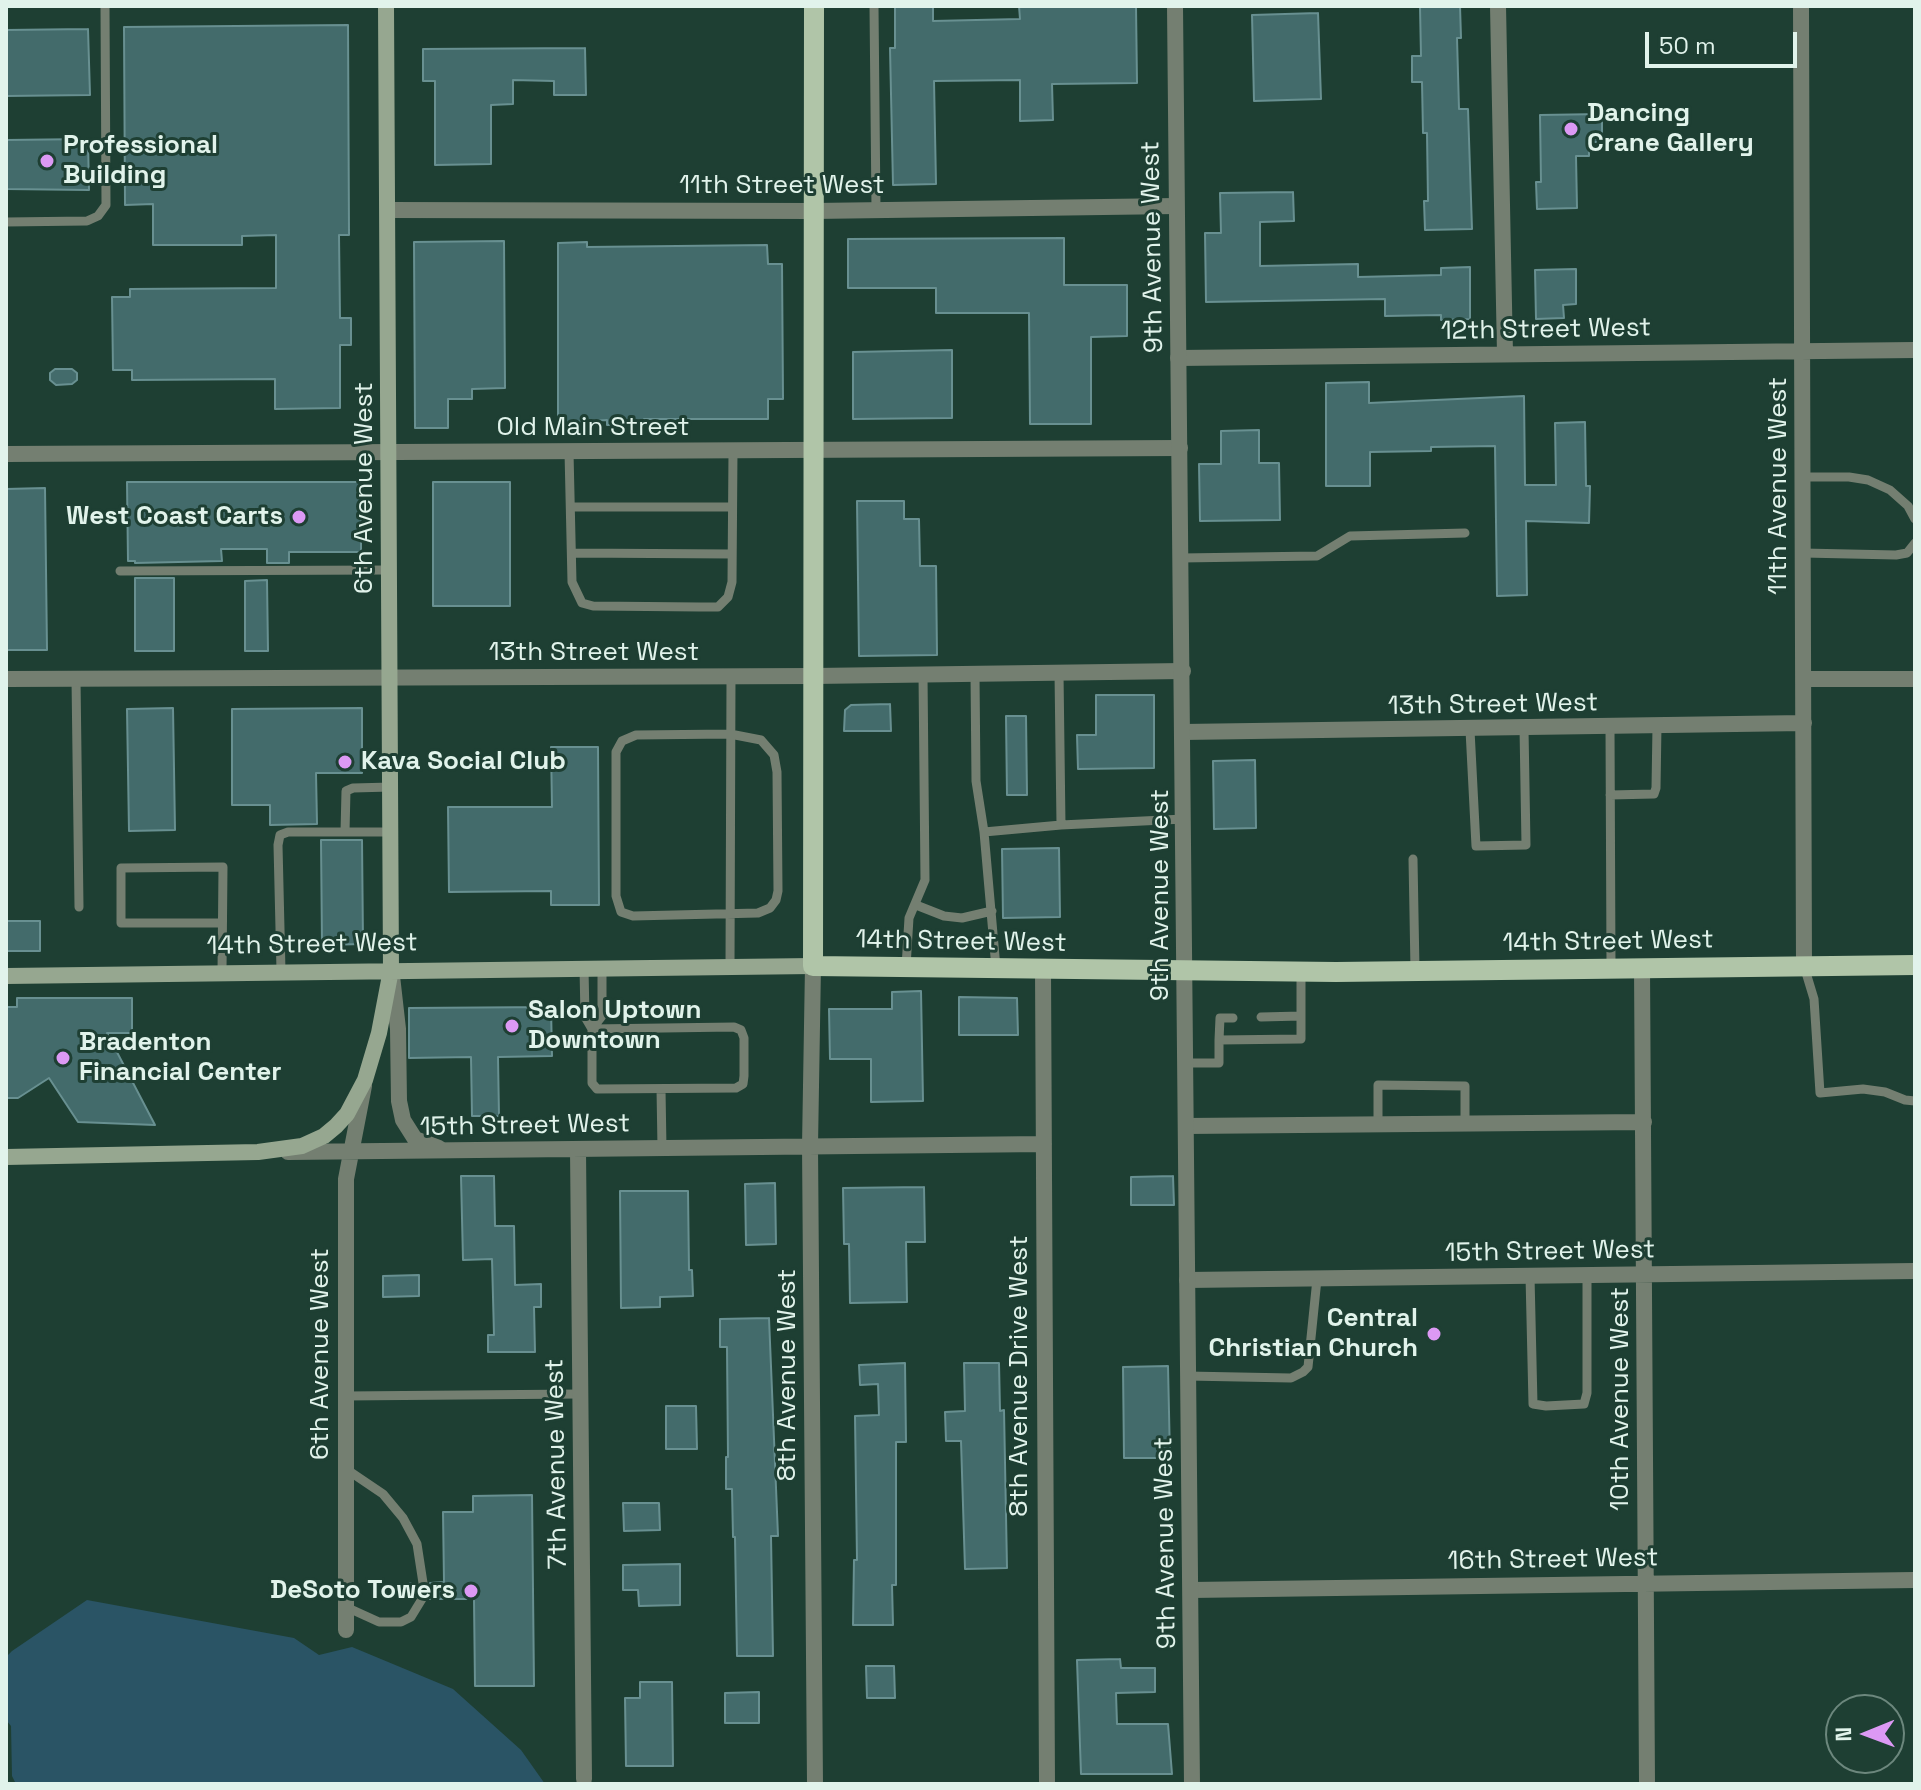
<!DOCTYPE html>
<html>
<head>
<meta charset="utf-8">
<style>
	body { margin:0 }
	#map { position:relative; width:1921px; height:1790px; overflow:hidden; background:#1e3f33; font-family:"Space Grotesk",sans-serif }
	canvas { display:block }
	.frame { position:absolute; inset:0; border:8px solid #e1f3eb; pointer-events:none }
	.north { position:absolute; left:1825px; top:1694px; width:80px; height:80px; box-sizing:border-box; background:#1e3f33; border:2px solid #6c877d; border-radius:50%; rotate:269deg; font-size:22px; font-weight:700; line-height:32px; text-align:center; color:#e1f3eb }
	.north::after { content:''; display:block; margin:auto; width:28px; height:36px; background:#dc99f4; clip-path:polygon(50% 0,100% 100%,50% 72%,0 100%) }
	.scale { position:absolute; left:1645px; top:32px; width:152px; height:36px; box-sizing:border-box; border:4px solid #e1f3eb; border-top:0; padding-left:10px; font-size:24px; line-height:28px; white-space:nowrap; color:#e1f3eb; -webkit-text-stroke:6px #1e3f33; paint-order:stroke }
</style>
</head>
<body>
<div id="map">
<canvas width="1921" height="1790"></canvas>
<div class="frame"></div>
<div class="north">N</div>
<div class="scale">50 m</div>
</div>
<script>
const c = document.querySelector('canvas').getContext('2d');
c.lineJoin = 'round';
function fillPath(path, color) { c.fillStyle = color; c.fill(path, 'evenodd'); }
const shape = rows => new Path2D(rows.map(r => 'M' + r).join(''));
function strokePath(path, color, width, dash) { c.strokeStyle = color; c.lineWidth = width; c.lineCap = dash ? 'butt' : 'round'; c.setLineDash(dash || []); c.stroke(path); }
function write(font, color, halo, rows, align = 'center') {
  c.font = font + ' "Space Grotesk",sans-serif'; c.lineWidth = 6; c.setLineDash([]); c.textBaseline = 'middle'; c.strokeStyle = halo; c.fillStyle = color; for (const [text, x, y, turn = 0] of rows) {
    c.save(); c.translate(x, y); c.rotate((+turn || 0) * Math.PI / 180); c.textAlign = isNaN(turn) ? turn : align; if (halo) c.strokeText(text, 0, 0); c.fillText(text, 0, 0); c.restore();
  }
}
const water = shape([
	[87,1600,294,1638,319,1655,352,1647,453,1689,521,1750,545,1784,16,1784,12,1776,11,1726,6,1720,6,1657,12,1651]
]);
const building = shape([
	[895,6,933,6,933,21,1020,19,1019,6,1136,6,1137,83,1052,84,1053,120,1020,121,1020,80,934,81,936,184,893,185,890,48,895,48,895,6],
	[1460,6,1461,38,1457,38,1459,109,1468,109,1472,229,1425,230,1424,201,1428,201,1427,133,1423,133,1422,82,1412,82,1412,56,1421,56,1420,7,1460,6],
	[1318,13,1321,99,1254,101,1252,15,1318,13],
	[348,25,349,235,339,235,340,318,351,318,351,345,340,345,340,408,275,409,275,379,132,380,132,370,113,370,112,297,130,297,130,289,276,288,276,235,242,236,242,245,153,245,153,204,125,205,124,27,348,25],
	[88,29,90,95,6,96,6,30,88,29],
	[585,48,586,95,554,95,554,81,513,80,513,104,491,105,491,164,435,165,435,81,423,81,423,49,585,48],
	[1602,114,1602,142,1589,142,1589,156,1576,156,1577,208,1537,209,1536,182,1541,182,1540,115,1602,114],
	[88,139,89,190,6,189,6,140,88,139],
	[1293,192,1294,221,1260,222,1260,266,1358,264,1358,277,1441,275,1441,268,1470,267,1470,319,1441,320,1441,315,1385,316,1385,299,1206,302,1205,233,1221,233,1220,193,1293,192],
	[1064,238,1064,285,1127,285,1127,336,1091,337,1091,424,1030,424,1029,313,936,313,936,288,848,288,848,239,1064,238],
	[504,241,505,388,472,389,472,399,448,399,448,428,415,428,414,242,504,241],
	[587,242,587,247,767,245,768,264,782,264,783,399,768,399,768,419,644,419,644,424,622,425,607,425,607,420,558,423,558,243,587,242],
	[1576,269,1576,304,1563,305,1564,318,1536,319,1535,270,1576,269],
	[952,350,952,418,853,419,853,352,952,350],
	[55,369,72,369,77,373,77,380,72,384,56,385,50,380,50,373,55,369],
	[1369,382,1369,403,1524,396,1525,485,1556,485,1555,423,1585,422,1586,486,1590,486,1589,523,1526,521,1527,595,1497,596,1495,446,1431,447,1431,451,1370,452,1370,486,1326,486,1326,383,1369,382],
	[1259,430,1259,463,1279,463,1280,520,1200,521,1199,464,1221,464,1221,431,1259,430],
	[127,482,361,482,361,552,289,552,289,563,267,563,267,549,221,549,222,561,135,563,135,561,128,561,127,482],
	[433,482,510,482,510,606,433,606,433,482],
	[45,488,47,650,6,650,6,489,45,488],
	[857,501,904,501,904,519,919,519,920,566,936,566,937,655,859,656,857,501],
	[135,578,174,578,174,651,135,651,135,578],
	[267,580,268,651,245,651,245,581,267,580],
	[1096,695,1154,695,1154,768,1078,769,1077,735,1096,735,1096,695],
	[890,704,891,731,844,731,845,710,851,705,890,704],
	[173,708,175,830,129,831,127,709,173,708],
	[362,708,362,773,316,773,317,824,270,825,270,805,232,805,232,709,362,708],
	[1006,716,1026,716,1027,795,1007,795,1006,716],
	[551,747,598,747,599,905,551,905,551,891,449,892,448,807,552,807,551,747],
	[1255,760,1256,828,1214,829,1213,761,1255,760],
	[321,840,362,840,363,944,322,945,321,840],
	[1059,848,1060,917,1003,918,1002,849,1059,848],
	[6,921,40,921,40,951,6,951,6,921],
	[921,991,923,1101,871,1102,871,1059,830,1059,829,1009,892,1009,892,992,921,991],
	[959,997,1017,998,1018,1035,959,1035,959,997],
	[17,998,132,998,132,1033,107,1033,155,1125,78,1122,49,1078,18,1098,6,1098,6,1007,17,1007,17,998],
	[551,1007,552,1056,498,1057,499,1116,472,1116,471,1057,409,1058,409,1008,551,1007],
	[461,1176,494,1176,495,1226,514,1226,515,1285,541,1284,541,1307,534,1307,535,1352,488,1352,488,1335,494,1335,492,1259,463,1260,461,1176],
	[1173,1176,1174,1205,1131,1205,1131,1177,1173,1176],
	[775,1183,776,1244,746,1245,745,1184,775,1183],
	[924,1187,925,1242,906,1242,907,1302,850,1303,849,1244,844,1244,843,1188,924,1187],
	[620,1191,688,1191,689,1270,692,1270,693,1296,660,1297,660,1307,621,1308,620,1191],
	[419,1275,419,1296,383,1297,383,1276,419,1275],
	[769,1318,778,1536,771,1536,773,1656,737,1656,735,1537,733,1537,732,1489,726,1489,726,1457,728,1457,727,1347,720,1347,720,1319,769,1318],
	[905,1363,906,1442,896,1442,896,1585,892,1585,893,1625,853,1625,854,1560,857,1560,855,1416,879,1415,878,1384,860,1385,859,1365,905,1363],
	[964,1363,999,1363,1000,1411,1004,1410,1007,1568,965,1569,961,1441,946,1441,945,1412,965,1411,964,1363],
	[1168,1366,1170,1458,1124,1458,1123,1367,1168,1366],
	[666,1406,696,1406,697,1449,666,1449,666,1406],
	[532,1495,534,1686,475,1686,474,1599,429,1599,427,1593,421,1592,413,1600,408,1600,408,1583,415,1583,418,1588,423,1590,428,1588,430,1583,444,1582,443,1512,473,1512,473,1496,532,1495],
	[623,1503,659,1503,660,1530,624,1531,623,1503],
	[680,1564,680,1605,639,1606,638,1590,623,1590,623,1565,680,1564],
	[1120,1659,1121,1668,1155,1668,1155,1692,1116,1693,1117,1724,1168,1724,1172,1774,1081,1774,1077,1660,1120,1659],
	[866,1666,894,1666,895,1698,867,1698,866,1666],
	[640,1682,672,1682,673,1766,626,1766,625,1698,640,1698,640,1682],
	[759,1692,759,1723,725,1723,725,1693,759,1692]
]);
const service = shape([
	[874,6,876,210],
	[6,222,87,221,98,216,106,205,105,6],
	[569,452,572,582,582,603,593,606,700,607,718,607,728,597,732,582,733,451],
	[1803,477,1849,477,1868,480,1890,490,1908,506,1915,519],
	[571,507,732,507],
	[572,553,732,554],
	[1803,553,1896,555,1907,553,1915,543],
	[1181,558,1317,556,1350,536,1465,533],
	[120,571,390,570],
	[1059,673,1061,825],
	[975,674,976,781,984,832,996,968],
	[76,679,79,907],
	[1610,727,1611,967],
	[1470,730,1476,846,1526,845,1524,728],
	[730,734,761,740,774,755,777,772,778,891,776,900,770,908,758,913,633,916,621,912,616,896,616,752,622,741,636,735,730,734],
	[1610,795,1654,794,1656,788,1657,726],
	[345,832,346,791,353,788,391,787],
	[984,832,1061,825,1184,819],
	[1413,859,1415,970],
	[916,905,944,916,962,918,992,911],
	[1804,966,1814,999,1820,1093,1863,1089,1885,1092,1905,1100,1915,1101],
	[730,967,731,676],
	[906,967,909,918,925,880,923,674],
	[584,968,585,1017,592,1029,602,1016,602,968],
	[281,971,278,845,280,835,288,832,391,832],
	[222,972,223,867,121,868,121,923,222,923],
	[1261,1017,1301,1016],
	[734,1027,741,1030,744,1038,744,1076,743,1084,736,1088,597,1089,592,1083,592,1029,734,1027],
	[1219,1040,1220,1018,1233,1018],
	[1186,1063,1219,1063,1219,1040,1301,1039,1301,972],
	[661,1089,662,1148],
	[1378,1124,1378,1085,1465,1086,1465,1124],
	[1530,1276,1533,1404,1546,1406,1584,1404,1587,1393,1587,1275],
	[1187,1376,1291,1378,1303,1372,1308,1367,1317,1279],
	[345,1396,580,1394],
	[346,1469,383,1494,403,1518,417,1544,423,1583],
	[346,1607,379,1622,401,1622,411,1617,422,1599]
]);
const minor = shape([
	[1498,6,1505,354],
	[1801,6,1804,966],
	[388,210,814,211,1176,206],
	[1178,358,1915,350],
	[6,454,1180,448],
	[6,679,814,676,1183,671],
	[1804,679,1915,679],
	[1183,732,1804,723],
	[813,966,810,1146,815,1784],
	[1642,967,1647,1784],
	[1043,969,1047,1784],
	[392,976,398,1029,399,1101,403,1120,415,1139,439,1148],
	[1186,1126,1644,1122],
	[578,1150,584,1779],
	[288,1152,1044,1144],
	[1187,1280,1915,1271],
	[1191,1590,1915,1580],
	[346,1630,346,1179,364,1086]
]);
const tertiary = shape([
	[1175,6,1192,1784]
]);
const secondary = shape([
	[6,976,813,966],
	[6,1157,258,1152,302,1146,324,1136,336,1126,347,1114,365,1080,379,1033,391,970,386,6]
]);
const primary = shape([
	[814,6,813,966,1336,972,1915,965]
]);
const markers = [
	[1571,129,8,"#dc99f4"],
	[47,161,8,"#dc99f4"],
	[299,517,8,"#dc99f4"],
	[345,762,8,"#dc99f4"],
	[512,1026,8,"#dc99f4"],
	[63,1058,8,"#dc99f4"],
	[1434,1334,8,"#dc99f4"],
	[471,1591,8,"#dc99f4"]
];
const poiNames = [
	["Dancing",1587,114],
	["Crane Gallery",1587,144],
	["Professional",63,146],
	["Building",63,176],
	["West Coast Carts",283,517,"right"],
	["Kava Social Club",361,762],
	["Salon Uptown",528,1011],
	["Downtown",528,1041],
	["Bradenton",79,1043],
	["Financial Center",79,1073],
	["Central",1418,1319,"right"],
	["Christian Church",1418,1349,"right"],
	["DeSoto Towers",455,1591,"right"]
];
const streetNames = [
	["11th Street West",782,186],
	["9th Avenue West",1153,247,-91],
	["12th Street West",1546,330,-1],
	["Old Main Street",593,428],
	["11th Avenue West",1779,486,-90],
	["6th Avenue West",365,488,-90],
	["13th Street West",594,653],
	["13th Street West",1493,705,-1],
	["9th Avenue West",1161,895,-90],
	["14th Street West",961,942,1],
	["14th Street West",1608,942,-1],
	["14th Street West",312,945,-1],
	["15th Street West",525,1126,-1],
	["15th Street West",1550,1252,-1],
	["6th Avenue West",321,1354,-90],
	["8th Avenue West",788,1375,-90],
	["8th Avenue Drive West",1020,1376,-90],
	["10th Avenue West",1621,1399,-90],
	["7th Avenue West",557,1464,-91],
	["9th Avenue West",1166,1543,-91],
	["16th Street West",1553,1560,-1]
];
fillPath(water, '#2a5465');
fillPath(building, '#436b6b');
strokePath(building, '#689091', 2);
strokePath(service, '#747f71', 9);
strokePath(minor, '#747f71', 16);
strokePath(tertiary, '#747f71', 16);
strokePath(secondary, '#96a790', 16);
strokePath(primary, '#b0c5a8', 20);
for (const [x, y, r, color] of markers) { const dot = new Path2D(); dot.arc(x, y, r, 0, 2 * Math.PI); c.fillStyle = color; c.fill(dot); strokePath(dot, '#1e3f33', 3); }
write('bold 26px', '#e1f3eb', '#1e3f33', poiNames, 'left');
write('26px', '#e1f3eb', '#1e3f33', streetNames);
</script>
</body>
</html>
